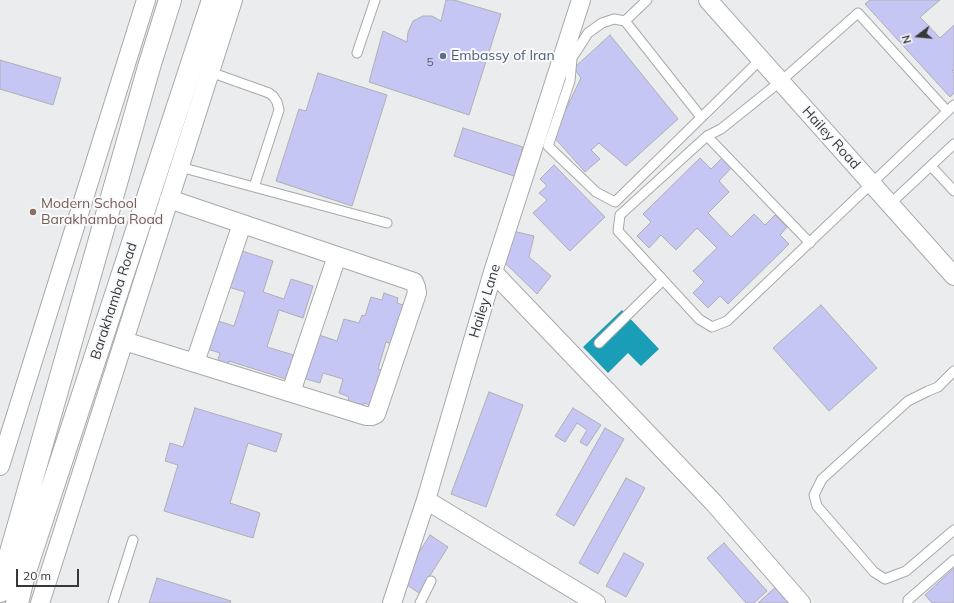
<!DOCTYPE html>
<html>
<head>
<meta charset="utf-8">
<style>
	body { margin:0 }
	#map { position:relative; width:954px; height:603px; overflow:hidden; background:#eaeced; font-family:Mulish,sans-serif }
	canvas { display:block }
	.north { position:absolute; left:898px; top:16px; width:40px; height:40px; -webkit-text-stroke:3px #f7f9fb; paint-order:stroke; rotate:254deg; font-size:11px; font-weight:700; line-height:16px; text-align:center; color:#383839 }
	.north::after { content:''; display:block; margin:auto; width:14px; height:18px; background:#383839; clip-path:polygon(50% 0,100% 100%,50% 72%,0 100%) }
	.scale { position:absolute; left:16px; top:569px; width:63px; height:18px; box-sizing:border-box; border:2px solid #383839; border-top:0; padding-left:5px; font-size:12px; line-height:14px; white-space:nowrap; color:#383839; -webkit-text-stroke:3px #f7f9fb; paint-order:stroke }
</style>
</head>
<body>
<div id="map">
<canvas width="954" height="603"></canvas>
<div class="north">N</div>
<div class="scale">20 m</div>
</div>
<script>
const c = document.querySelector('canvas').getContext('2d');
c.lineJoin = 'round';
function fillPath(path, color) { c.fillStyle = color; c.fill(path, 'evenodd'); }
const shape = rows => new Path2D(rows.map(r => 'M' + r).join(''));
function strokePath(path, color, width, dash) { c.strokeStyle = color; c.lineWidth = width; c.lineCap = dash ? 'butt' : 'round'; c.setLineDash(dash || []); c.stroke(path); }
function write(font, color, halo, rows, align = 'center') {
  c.font = font + ' Mulish,sans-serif'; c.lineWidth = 4; c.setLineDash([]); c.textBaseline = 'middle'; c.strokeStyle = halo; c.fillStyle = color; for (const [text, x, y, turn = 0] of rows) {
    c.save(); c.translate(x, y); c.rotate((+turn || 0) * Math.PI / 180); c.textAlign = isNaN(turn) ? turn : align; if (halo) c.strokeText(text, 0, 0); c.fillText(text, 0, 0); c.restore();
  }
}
const water = shape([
	[622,310,659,349,641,366,628,353,608,373,583,347]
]);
const building = shape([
	[446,0,454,0,501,14,469,115,369,82,383,31,407,42,408,32,413,21,423,16,432,16,441,21,446,0],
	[870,0,940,0,920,17,940,38,954,25,954,70,952,71,954,73,954,93,950,97,865,4,870,0],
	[610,35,678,119,626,166,599,143,591,150,600,159,585,172,553,136,581,78,574,68,610,35],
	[0,60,61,78,53,105,0,89,0,60],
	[318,73,387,95,352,206,276,181,299,109,306,111,318,73],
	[463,128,523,147,514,176,454,156,463,128],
	[723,157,732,167,719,181,729,192,708,213,731,237,754,214,765,225,775,215,787,227,780,235,789,244,728,304,720,296,708,308,693,293,704,282,693,271,717,248,697,228,676,250,661,235,649,248,637,236,651,222,643,214,700,158,711,169,723,157],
	[554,165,605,217,570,251,533,213,547,200,539,193,547,186,540,179,554,165],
	[513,231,534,236,529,257,551,276,537,294,503,261,513,231],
	[236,249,273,261,263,292,284,299,291,279,313,286,303,318,279,310,267,347,297,356,289,380,229,361,228,364,218,360,220,353,207,349,215,320,234,326,245,292,225,286,236,249],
	[384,293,398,298,397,303,406,306,394,345,386,342,378,369,387,372,376,407,364,403,361,412,346,407,349,397,339,393,343,379,323,373,320,383,303,378,316,334,337,341,344,319,359,323,362,315,365,316,371,297,382,300,384,293],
	[821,305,877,368,829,411,773,348,821,305],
	[489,392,523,405,486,507,451,494,489,392],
	[195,408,282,434,276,452,248,443,230,503,260,513,253,538,164,511,178,465,165,461,170,443,183,447,195,408],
	[573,408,601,425,587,446,580,442,587,430,577,423,565,442,555,436,573,408],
	[605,428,624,439,574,526,556,515,605,428],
	[626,478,645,488,598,574,579,563,626,478],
	[430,535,448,547,419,593,401,581,430,535],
	[724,543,767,591,754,603,746,603,707,558,724,543],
	[624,553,644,564,626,597,606,586,624,553],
	[954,568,954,603,932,603,925,595,954,568],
	[157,578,231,601,230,603,149,603,157,578],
	[778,585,791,599,787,603,758,603,778,585]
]);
const service = shape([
	[647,0,625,21,614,19,602,23,588,33,572,58,570,81,548,146,596,192,615,202,761,59],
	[625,21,701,117],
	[357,53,375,0],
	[210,72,269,93,273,96,277,102,279,110,254,187],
	[947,111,858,13,781,81,721,129,707,136,620,215,618,231,699,319,712,327,727,321,954,105],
	[707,136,810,243],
	[931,166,954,191],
	[180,167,387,223],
	[890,204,954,144],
	[599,343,663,280],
	[954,371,938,387,928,391,908,401,822,479,814,495,817,506,874,572,885,579,906,571,954,530],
	[113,603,133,540],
	[420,603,431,581],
	[908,603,908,600,954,560]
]);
const minor = shape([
	[708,0,954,276],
	[493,272,713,502,801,603],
	[124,341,366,416,372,416,376,414,417,293,416,287,414,282,169,199],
	[195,362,242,224],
	[291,392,337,256],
	[0,466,146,0],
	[426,500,596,603],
	[40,603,233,0],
	[392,603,426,500,493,272,581,0]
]);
const secondary = shape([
	[0,591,149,67,170,0],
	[17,603,24,574,213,0]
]);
const markers = [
	[443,56,4,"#5c6f8a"],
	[33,212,4,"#8d6e63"]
];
const numberNames = [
	["5",430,62]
];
const serviceNames = [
	["Embassy of Iran",451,56]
];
const streetNames = [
	["Hailey Road",831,138,48],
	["Barakhamba Road",114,301,-72],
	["Hailey Lane",485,301,-73]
];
const educationNames = [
	["Modern School",41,204],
	["Barakhamba Road",41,220]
];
fillPath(water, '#1a9db6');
fillPath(building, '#c6c6f5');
strokePath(building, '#afafb1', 1);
strokePath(service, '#a7a9aa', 11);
strokePath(minor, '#a7a9aa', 20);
strokePath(secondary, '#a7a9aa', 24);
strokePath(service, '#fff', 9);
strokePath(minor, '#fff', 18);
strokePath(secondary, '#fff', 22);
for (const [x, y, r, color] of markers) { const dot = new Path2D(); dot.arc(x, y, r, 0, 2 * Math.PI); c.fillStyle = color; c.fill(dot); strokePath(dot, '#f7f9fb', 1.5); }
write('12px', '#5c5c68', null, numberNames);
write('14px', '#4e5e75', '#f7f9fb', serviceNames, 'left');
write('14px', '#383839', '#f7f9fb', streetNames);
write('14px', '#785e54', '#f7f9fb', educationNames, 'left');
</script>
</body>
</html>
